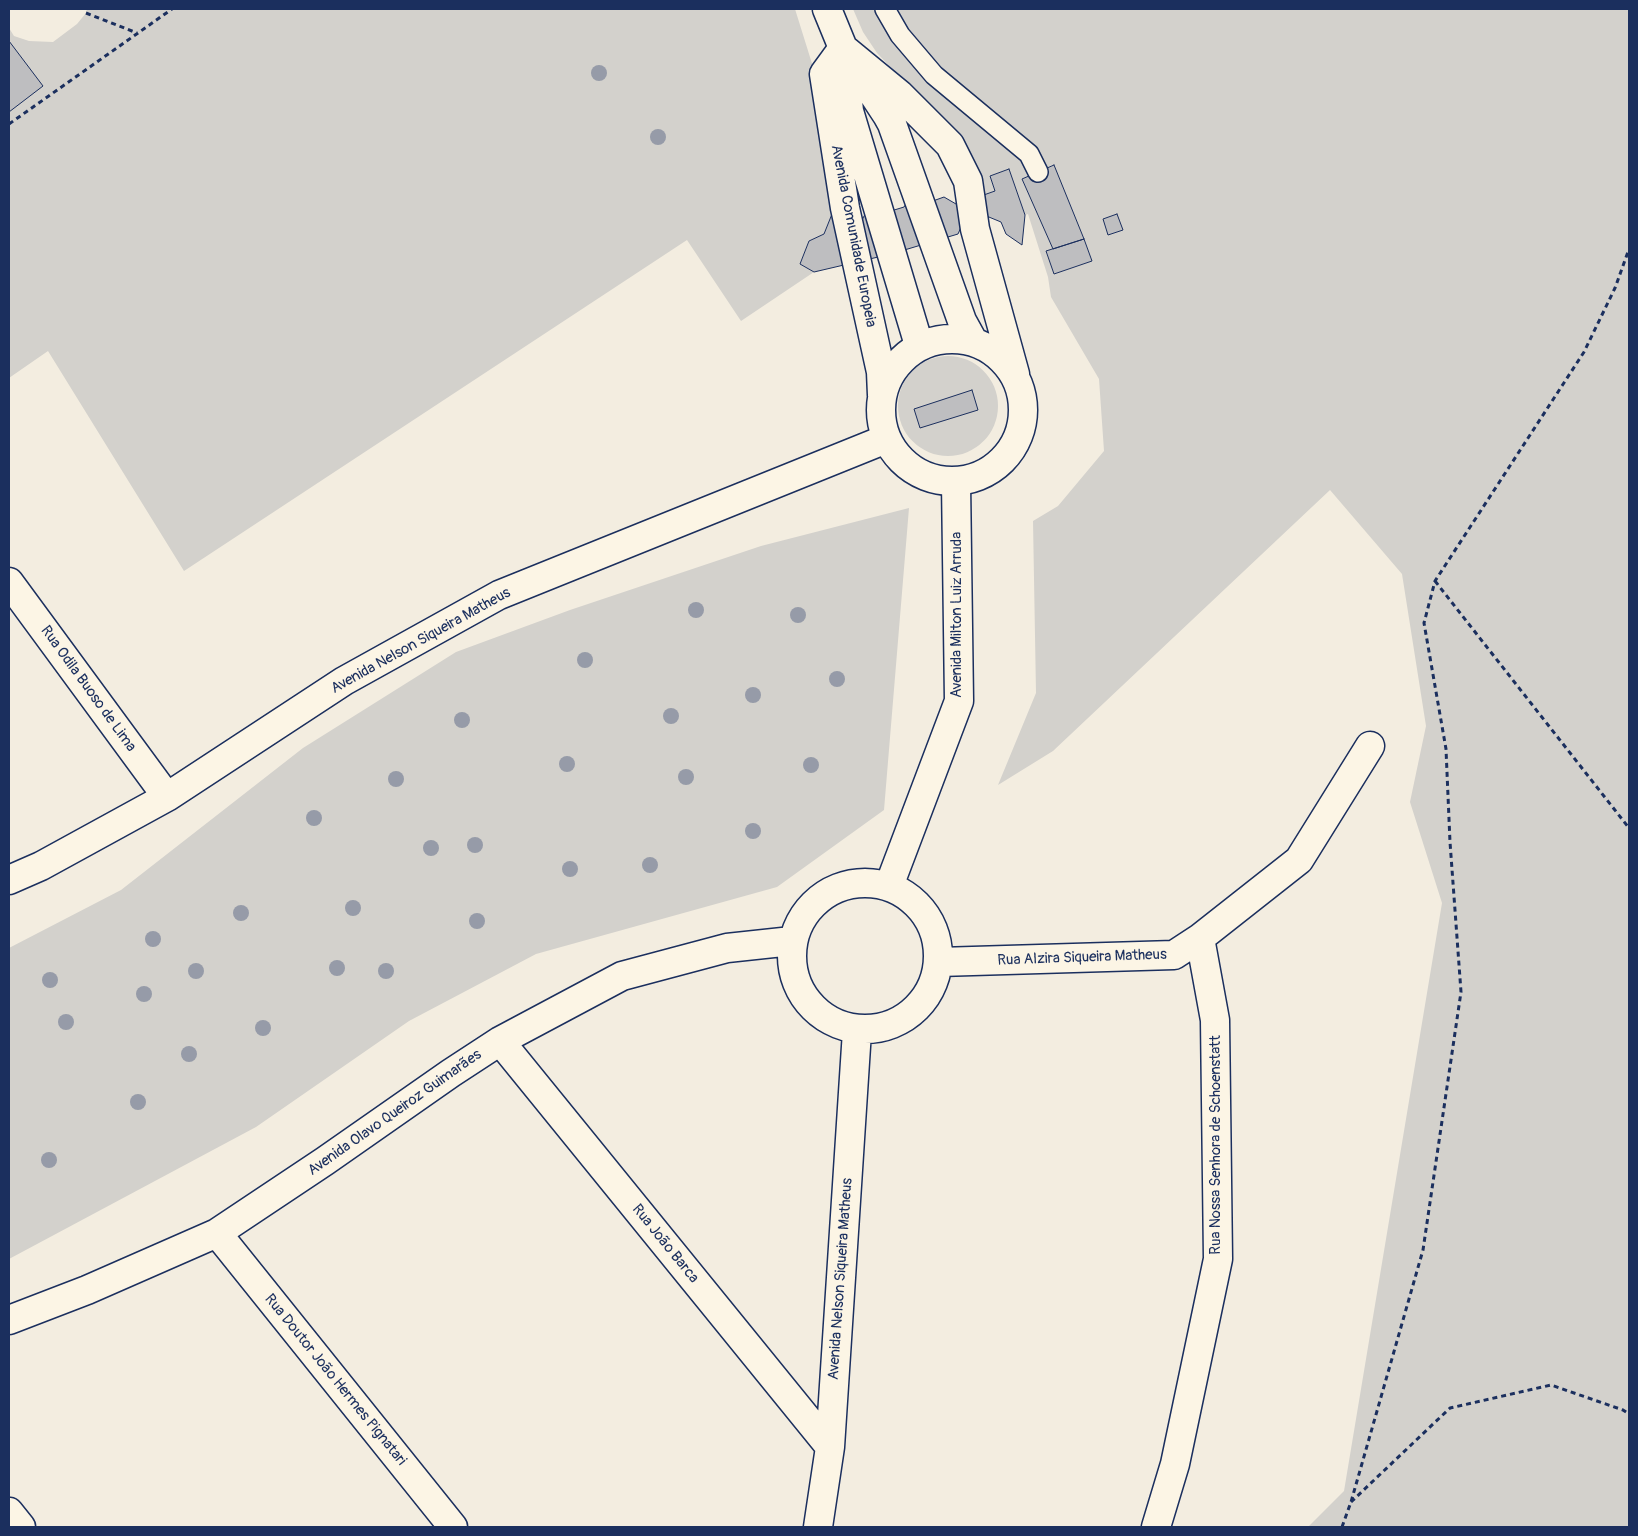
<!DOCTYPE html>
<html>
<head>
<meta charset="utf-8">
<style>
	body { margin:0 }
	#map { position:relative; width:1638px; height:1536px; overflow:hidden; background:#f3ede0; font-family:Pangolin,sans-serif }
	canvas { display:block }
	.frame { position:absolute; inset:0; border:10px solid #1b2f5e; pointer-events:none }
</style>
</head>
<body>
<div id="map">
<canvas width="1638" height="1536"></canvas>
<div class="frame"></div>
</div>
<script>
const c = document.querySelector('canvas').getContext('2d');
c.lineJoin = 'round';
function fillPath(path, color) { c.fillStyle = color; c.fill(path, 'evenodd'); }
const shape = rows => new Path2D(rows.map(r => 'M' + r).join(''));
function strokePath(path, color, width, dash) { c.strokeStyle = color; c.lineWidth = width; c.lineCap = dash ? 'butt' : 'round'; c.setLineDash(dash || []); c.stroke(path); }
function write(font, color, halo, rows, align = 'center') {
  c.font = font + ' Pangolin,sans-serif'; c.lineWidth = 4; c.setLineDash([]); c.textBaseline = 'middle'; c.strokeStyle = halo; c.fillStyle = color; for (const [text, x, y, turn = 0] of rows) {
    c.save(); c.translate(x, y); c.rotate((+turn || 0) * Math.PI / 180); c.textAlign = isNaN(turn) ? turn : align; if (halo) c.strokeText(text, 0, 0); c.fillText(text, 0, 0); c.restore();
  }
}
const green = shape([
	[87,9,795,9,814,70,832,214,824,234,809,241,800,264,814,272,741,321,687,240,184,571,48,351,9,378,9,28,14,36,29,41,53,42,77,24,86,13],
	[853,9,1629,9,1629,1527,1308,1527,1344,1491,1442,903,1410,802,1426,726,1402,574,1330,490,1053,751,998,785,1036,693,1033,521,1058,506,1104,451,1099,379,1051,297,1048,277,1028,214,1025,215,1009,169,990,176,995,191,985,194,981,177,973,160,951,131,877,53,863,32],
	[1053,165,1084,239,1092,261,1054,274,1046,252,1053,249,1022,179],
	'898 406a50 50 0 1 1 100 0a50 50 0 1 1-100 0Z',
	[909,508,884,810,777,887,536,954,409,1021,256,1127,9,1259,9,948,121,890,303,748,456,652,570,610,761,546]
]);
const building = shape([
	[9,41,43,86,9,112,9,41],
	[1054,165,1084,239,1053,249,1022,179,1054,165],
	[1009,169,1025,215,1022,245,1006,234,1001,222,984,215,978,197,995,191,990,176,1009,169],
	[914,192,930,202,944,197,968,211,958,234,891,254,814,272,800,264,809,241,824,234,832,214,849,224,862,220,872,201,891,211,904,207,914,192],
	[1117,214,1123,230,1108,235,1103,219,1117,214],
	[1084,239,1092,261,1054,274,1046,251,1084,239],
	[972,390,978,410,920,428,914,409,972,390]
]);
const path = shape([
	[86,13,137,33],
	[9,124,172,9],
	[1435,581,1629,828],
	[1351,1502,1450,1408,1551,1385,1623,1410,1629,1414],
	[1342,1527,1351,1502,1423,1250,1461,992,1450,842,1446,749,1424,623,1435,581,1584,352,1615,288,1629,249]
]);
const service = shape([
	[885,9,900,35,934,75,1029,154,1038,172]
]);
const minor = shape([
	[9,582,167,797],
	[9,880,41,866,167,797,344,681,499,595,886,439],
	'792 956a73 73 0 1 1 146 0a73 73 0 1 1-146 0Z',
	[889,886,959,701,956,482],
	[939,962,1174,955,1200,938,1299,860,1370,746],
	[500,1041,830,1447],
	[217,1233,453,1527],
	[9,1320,87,1290,217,1233,325,1161,451,1073,500,1041,622,976,727,948,792,941],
	[9,1512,21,1527],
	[818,1527,830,1447,857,1031],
	[1156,1527,1175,1464,1218,1259,1215,1020,1200,938]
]);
const tertiary = shape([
	[827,9,843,48,887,115,892,124,962,321,973,341],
	[843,48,899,94,950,145,968,181,975,229,1015,374],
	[843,48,824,74,845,208,881,372,882,395],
	[843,52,849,111,919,345],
	'881 410a71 71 0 1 1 142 0a71 71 0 1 1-142 0Z'
]);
const trees = [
	[599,73],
	[658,137],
	[696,610],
	[798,615],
	[585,660],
	[837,679],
	[753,695],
	[671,716],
	[462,720],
	[567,764],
	[811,765],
	[686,777],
	[396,779],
	[314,818],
	[753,831],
	[475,845],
	[431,848],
	[650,865],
	[570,869],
	[353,908],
	[241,913],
	[477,921],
	[153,939],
	[337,968],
	[196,971],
	[386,971],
	[50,980],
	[144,994],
	[66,1022],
	[263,1028],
	[189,1054],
	[138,1102],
	[49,1160]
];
const streetNames = [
	["Avenida Comunidade Europeia",853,236,79],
	["Avenida Milton Luiz Arruda",957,615,-90],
	["Avenida Nelson Siqueira Matheus",421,641,-29],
	["Rua Odila Buoso de Lima",88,689,54],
	["Rua Alzira Siqueira Matheus",1082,958,-2],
	["Avenida Olavo Queiroz Guimarães",395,1113,-35],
	["Rua Nossa Senhora de Schoenstatt",1216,1145,-90],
	["Rua João Barca",665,1244,51],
	["Avenida Nelson Siqueira Matheus",841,1279,-86],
	["Rua Doutor João Hermes Pignatari",335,1380,51]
];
fillPath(green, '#d3d1cc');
fillPath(building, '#bebec0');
strokePath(building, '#1b2f5e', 1);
strokePath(service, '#1b2f5e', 22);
strokePath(minor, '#1b2f5e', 31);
strokePath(tertiary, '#1b2f5e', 31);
strokePath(path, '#1b2f5e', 3, [5, 4]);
strokePath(service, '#fcf5e5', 19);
strokePath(minor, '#fcf5e5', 28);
strokePath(tertiary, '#fcf5e5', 28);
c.fillStyle = '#969ba8';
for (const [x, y] of trees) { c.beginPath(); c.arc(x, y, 8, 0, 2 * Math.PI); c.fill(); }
write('15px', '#1b2f5e', '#fcf5e5', streetNames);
</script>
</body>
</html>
